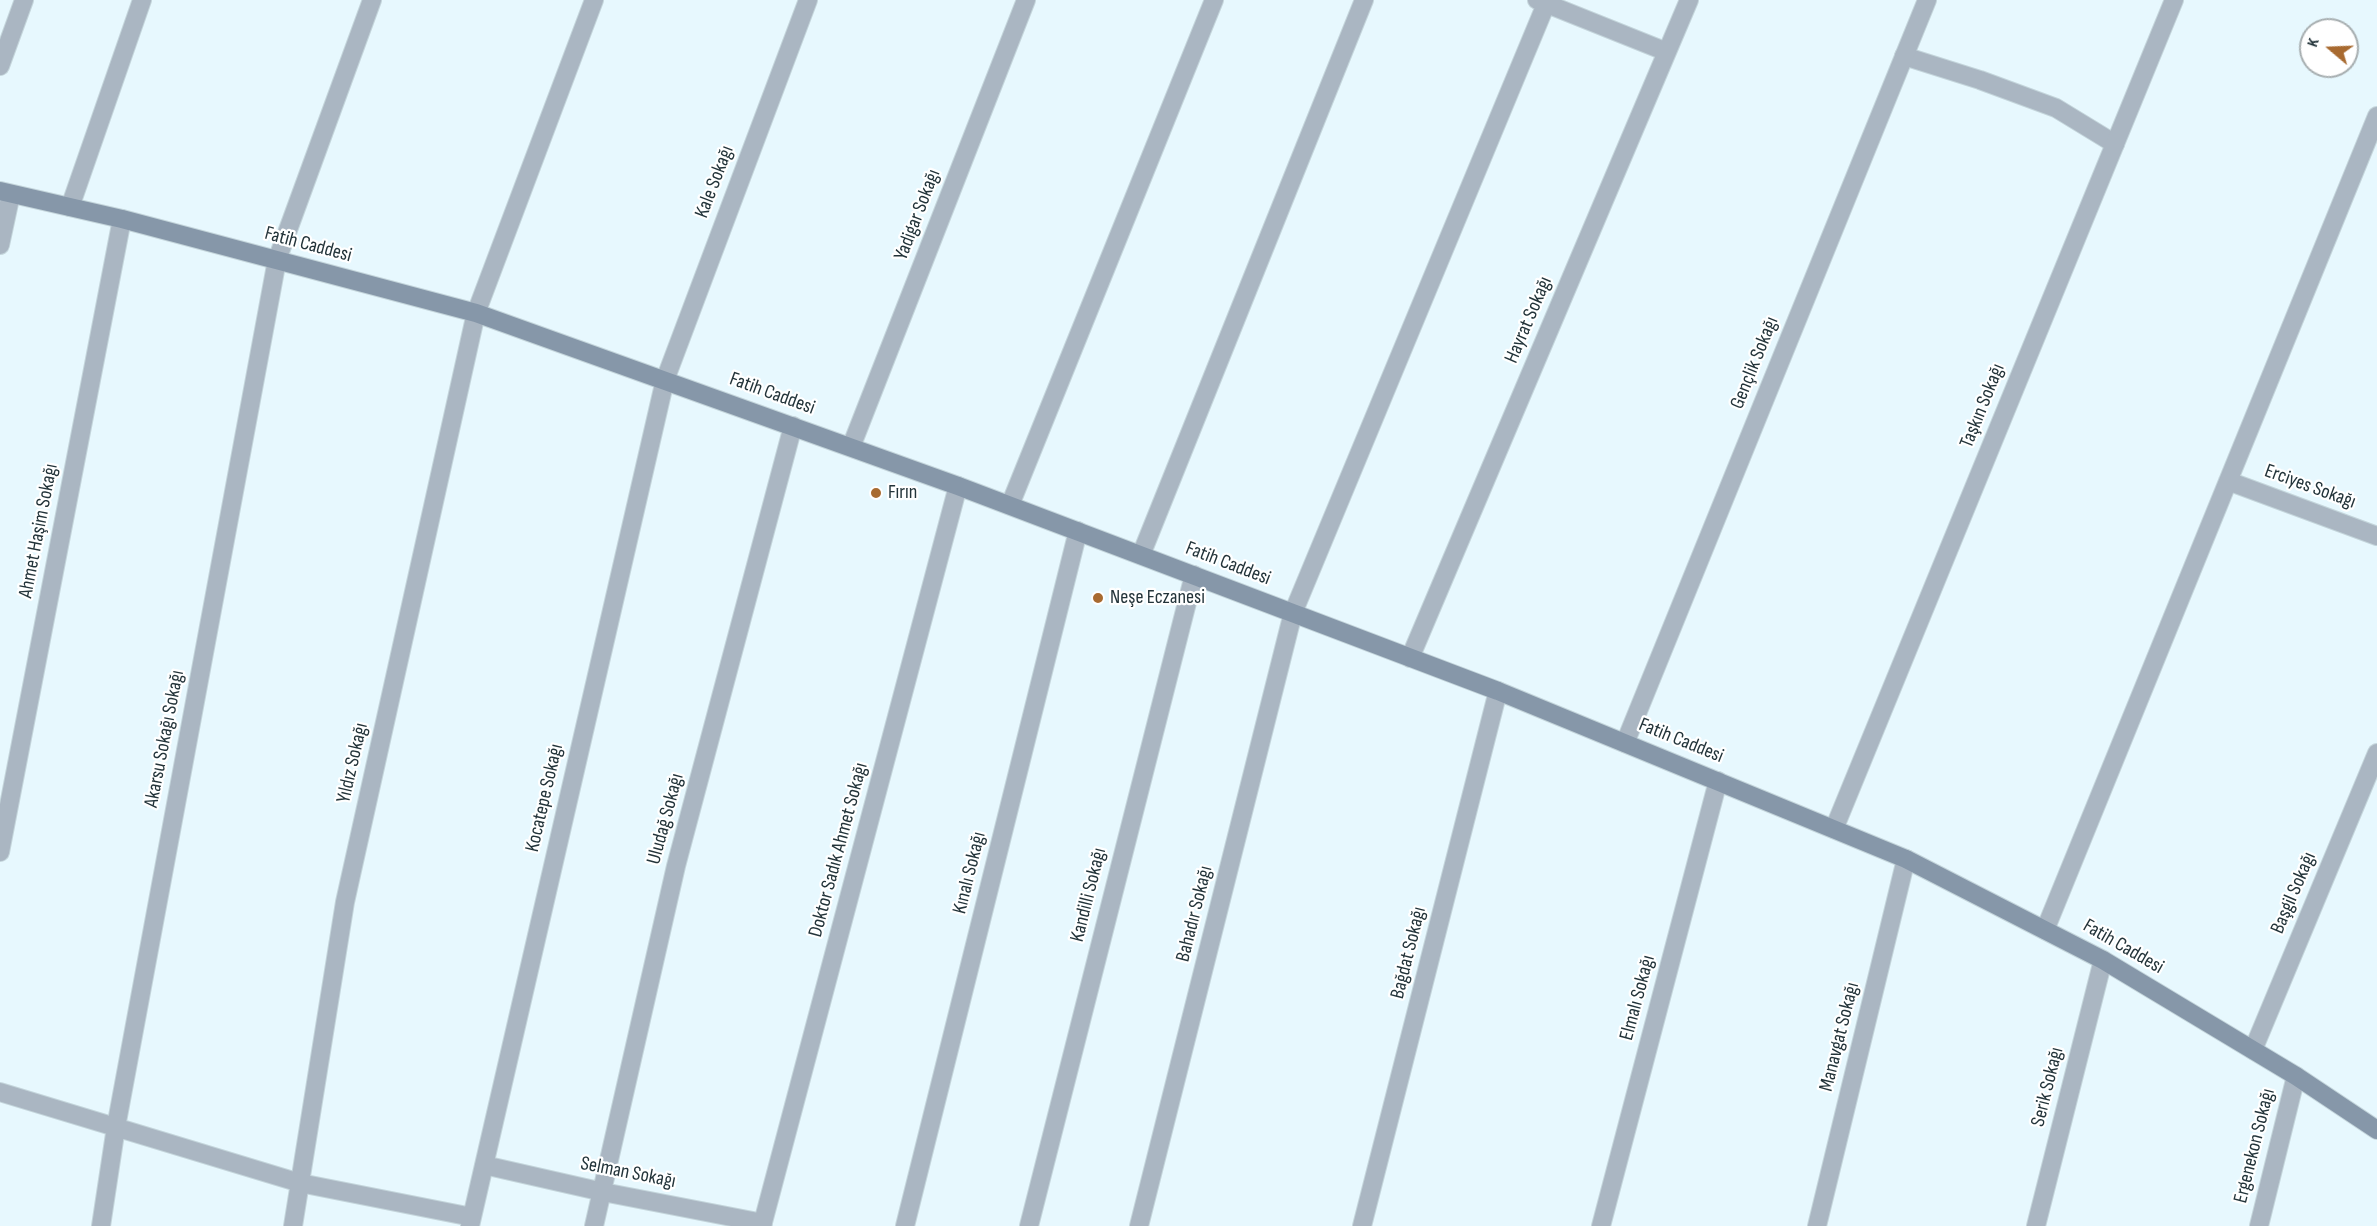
<!DOCTYPE html>
<html>
<head>
<meta charset="utf-8">
<style>
	body { margin:0 }
	#map { position:relative; width:2377px; height:1226px; overflow:hidden; background:#e7f8fe; font-family:"Sofia Sans Condensed",sans-serif }
	canvas { display:block }
	.north { position:absolute; left:2299px; top:18px; width:60px; height:60px; box-sizing:border-box; background:#fff; border:2px solid #a7aeb0; border-radius:50%; rotate:289deg; font-size:16px; font-weight:700; line-height:24px; text-align:center; color:#23343a }
	.north::after { content:''; display:block; margin:auto; width:21px; height:27px; background:#a86a30; clip-path:polygon(50% 0,100% 100%,50% 72%,0 100%) }
</style>
</head>
<body>
<div id="map">
<canvas width="2377" height="1226"></canvas>
<div class="north">K</div>
</div>
<script>
const c = document.querySelector('canvas').getContext('2d');
c.lineJoin = 'round';
const shape = rows => new Path2D(rows.map(r => 'M' + r).join(''));
function strokePath(path, color, width, dash) { c.strokeStyle = color; c.lineWidth = width; c.lineCap = dash ? 'butt' : 'round'; c.setLineDash(dash || []); c.stroke(path); }
function write(font, color, halo, rows, align = 'center') {
  c.font = font + ' "Sofia Sans Condensed",sans-serif'; c.lineWidth = 4.5; c.setLineDash([]); c.textBaseline = 'middle'; c.strokeStyle = halo; c.fillStyle = color; for (const [text, x, y, turn = 0] of rows) {
    c.save(); c.translate(x, y); c.rotate((+turn || 0) * Math.PI / 180); c.textAlign = isNaN(turn) ? turn : align; if (halo) c.strokeText(text, 0, 0); c.fillText(text, 0, 0); c.restore();
  }
}
const service = shape([
	[1904,56,1980,80,2056,108,2115,144]
]);
const minor = shape([
	[1537,0,1667,52],
	[0,66,24,0],
	[70,207,142,0],
	[0,245,11,194],
	[851,447,1026,0],
	[2228,481,2377,536],
	[1010,505,1214,0],
	[1141,555,1364,0],
	[1410,658,1689,0],
	[1625,743,1927,0],
	[1834,829,2174,0],
	[0,852,122,219],
	[2045,930,2377,116],
	[2253,1050,2377,753],
	[0,1092,300,1183,472,1217],
	[484,1165,603,1192,763,1223],
	[101,1226,116,1127,277,260,372,0],
	[293,1226,345,902,476,313,594,0],
	[470,1226,665,380,808,0],
	[594,1226,676,866,793,426],
	[762,1226,958,486],
	[905,1226,1078,531],
	[1029,1226,1194,575],
	[1139,1226,1293,613,1546,4],
	[1362,1226,1498,691],
	[1601,1226,1718,781],
	[1817,1226,1906,859],
	[2036,1226,2103,960],
	[2259,1226,2296,1076]
]);
const secondary = shape([
	[0,191,122,219,476,313,958,486,1498,691,1906,859,2103,960,2296,1076,2377,1130]
]);
const markers = [
	[876,493,6,"#a86a30"],
	[1098,598,6,"#a86a30"]
];
const streetNames = [
	["Kale Sokağı",715,182,-69],
	["Yadigar Sokağı",918,215,-69],
	["Fatih Caddesi",308,245,15],
	["Hayrat Sokağı",1529,320,-67],
	["Gençlik Sokağı",1755,363,-68],
	["Fatih Caddesi",772,394,20],
	["Taşkın Sokağı",1983,406,-68],
	["Erciyes Sokağı",2310,487,20],
	["Ahmet Haşim Sokağı",39,531,-79],
	["Fatih Caddesi",1228,564,21],
	["Akarsu Sokağı Sokağı",165,739,-79],
	["Fatih Caddesi",1681,741,22],
	["Yıldız Sokağı",353,763,-77],
	["Kocatepe Sokağı",545,798,-77],
	["Uludağ Sokağı",666,819,-75],
	["Doktor Sadık Ahmet Sokağı",839,850,-75],
	["Kınalı Sokağı",970,873,-76],
	["Başgil Sokağı",2294,893,-67],
	["Kandilli Sokağı",1089,895,-76],
	["Bahadır Sokağı",1195,914,-76],
	["Fatih Caddesi",2123,947,30],
	["Bağdat Sokağı",1409,953,-76],
	["Elmalı Sokağı",1638,998,-75],
	["Manavgat Sokağı",1840,1037,-76],
	["Serik Sokağı",2048,1087,-76],
	["Ergenekon Sokağı",2255,1146,-76],
	["Selman Sokağı",628,1173,11]
];
const poiNames = [
	["Fırın",888,493],
	["Neşe Eczanesi",1110,598]
];
strokePath(service, '#c4d5db', 20);
strokePath(minor, '#c4d5db', 20);
strokePath(secondary, '#c4d5db', 20);
strokePath(service, '#aab6c2', 18);
strokePath(minor, '#aab6c2', 18);
strokePath(secondary, '#8697a9', 18);
for (const [x, y, r, color] of markers) { const dot = new Path2D(); dot.arc(x, y, r, 0, 2 * Math.PI); c.fillStyle = color; c.fill(dot); strokePath(dot, '#fff', 2); }
write('20px', '#23343a', '#fff', streetNames);
write('20px', '#23343a', '#fff', poiNames, 'left');
</script>
</body>
</html>
